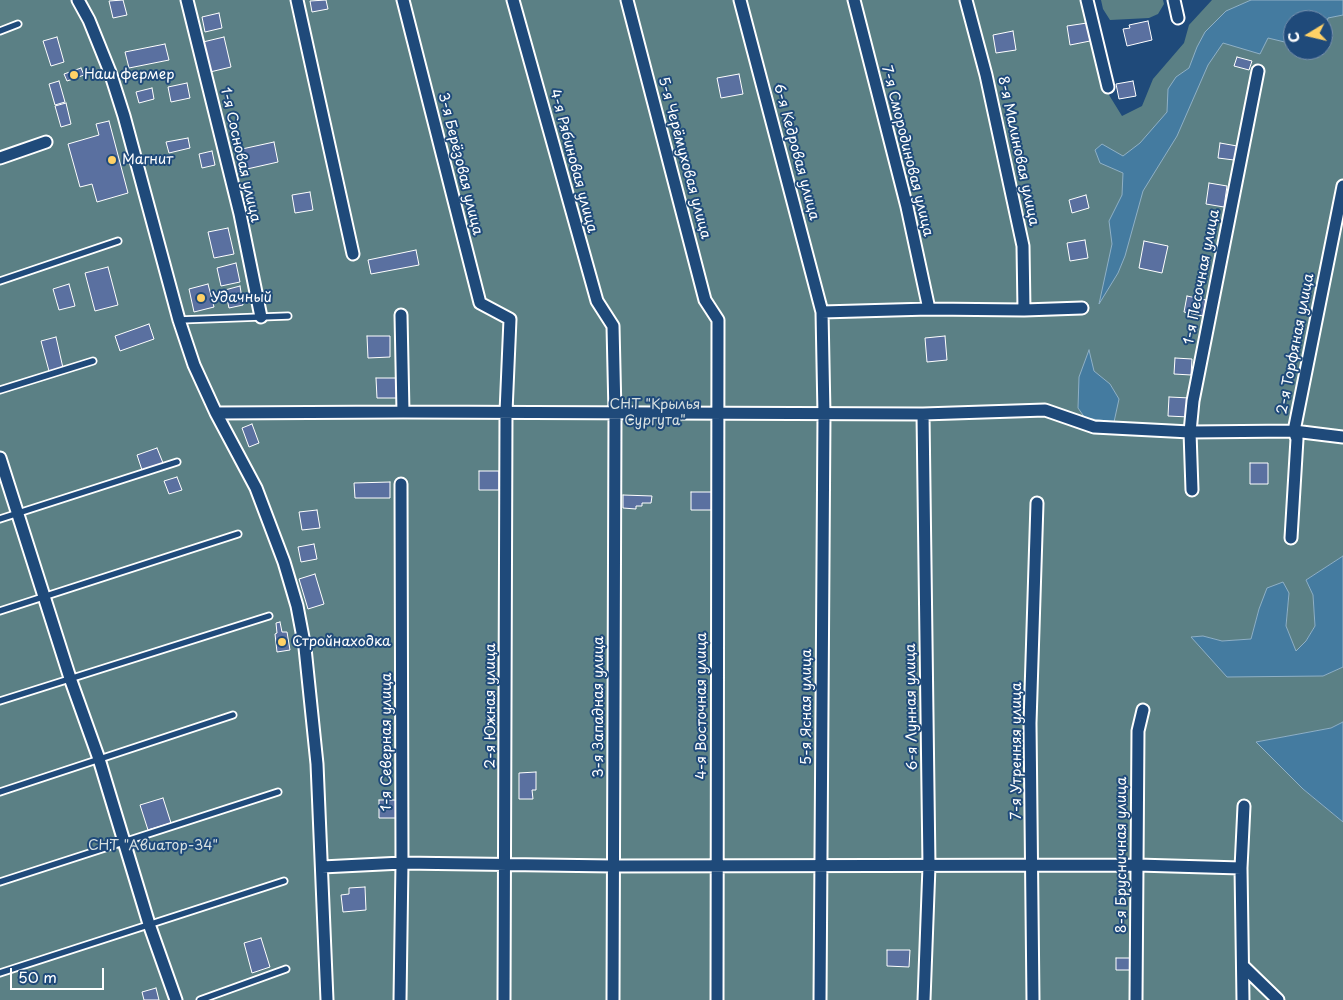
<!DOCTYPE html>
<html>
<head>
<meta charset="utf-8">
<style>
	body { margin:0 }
	#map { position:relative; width:1343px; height:1000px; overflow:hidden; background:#1f4a7a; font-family:"Playpen Sans",sans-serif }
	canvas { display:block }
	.north { position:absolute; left:1283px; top:10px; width:50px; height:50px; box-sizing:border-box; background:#1f4a7a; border:1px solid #7992af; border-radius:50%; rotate:261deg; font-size:14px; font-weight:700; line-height:20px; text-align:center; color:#fff }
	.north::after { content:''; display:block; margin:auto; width:18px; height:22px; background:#ffd166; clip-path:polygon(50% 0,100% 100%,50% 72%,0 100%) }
	.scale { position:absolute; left:10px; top:968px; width:94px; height:22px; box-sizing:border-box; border:2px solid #fff; border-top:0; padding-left:6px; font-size:15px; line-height:18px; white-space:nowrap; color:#fff; -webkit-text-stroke:4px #1f4a7a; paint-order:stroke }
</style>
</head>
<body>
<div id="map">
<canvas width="1343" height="1000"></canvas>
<div class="north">С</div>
<div class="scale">50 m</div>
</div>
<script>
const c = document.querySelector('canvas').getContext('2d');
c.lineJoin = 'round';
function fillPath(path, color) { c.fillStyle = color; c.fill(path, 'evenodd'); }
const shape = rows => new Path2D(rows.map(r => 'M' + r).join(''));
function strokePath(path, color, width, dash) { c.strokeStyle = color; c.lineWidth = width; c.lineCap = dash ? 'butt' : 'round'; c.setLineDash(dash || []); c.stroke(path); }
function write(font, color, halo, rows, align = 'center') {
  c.font = font + ' "Playpen Sans",sans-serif'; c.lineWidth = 4; c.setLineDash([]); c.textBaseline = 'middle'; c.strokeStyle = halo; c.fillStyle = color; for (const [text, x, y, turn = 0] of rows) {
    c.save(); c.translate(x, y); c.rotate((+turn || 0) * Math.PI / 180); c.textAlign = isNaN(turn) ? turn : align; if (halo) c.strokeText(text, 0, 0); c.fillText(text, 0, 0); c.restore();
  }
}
const green = shape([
	[0,0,1082,0,1101,82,1122,116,1142,106,1153,79,1184,43,1189,25,1212,0,1343,0,1343,556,1306,580,1313,595,1315,626,1306,641,1296,652,1286,626,1289,593,1259,609,1251,639,1222,641,1203,636,1323,676,1343,667,1343,722,1331,728,1256,742,1303,789,1343,822,1343,1000,0,1000],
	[1293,20,1323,20,1323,50,1293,50],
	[1101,0,1163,0,1164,4,1158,14,1149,18,1110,20,1103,9]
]);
const water = shape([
	[1251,0,1343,0,1343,15,1328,18,1323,37,1323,20,1293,20,1293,44,1268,38,1260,54,1223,43,1208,65,1177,136,1143,191,1125,256,1118,273,1099,304,1112,244,1109,221,1122,195,1123,173,1100,163,1095,150,1102,144,1123,156,1140,143,1167,112,1168,89,1176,77,1189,68,1197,47,1205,32,1226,11,1251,0],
	[1089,350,1094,371,1110,384,1119,399,1114,422,1085,418,1078,408,1079,377,1089,350],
	[1343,556,1343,667,1323,676,1227,677,1191,637,1203,636,1222,641,1251,639,1259,609,1267,588,1283,582,1289,593,1286,626,1296,651,1306,641,1315,626,1313,595,1306,580,1343,556],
	[1343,722,1343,822,1303,789,1256,742,1331,728,1343,722]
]);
const building = shape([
	[123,0,127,15,113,18,109,1,123,0],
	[326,0,328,9,312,12,310,1,326,0],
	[219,13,222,28,205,32,202,17,219,13],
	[1148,21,1152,40,1127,46,1123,29,1130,28,1129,25,1148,21],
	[1087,23,1090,41,1070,45,1067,26,1087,23],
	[1013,31,1016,50,996,53,993,35,1013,31],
	[57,37,64,62,51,66,43,41,57,37],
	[224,37,231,67,210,72,203,42,224,37],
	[165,44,169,60,129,68,125,52,165,44],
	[1237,57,1252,61,1249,70,1234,66,1237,57],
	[81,68,84,75,67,81,64,74,81,68],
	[739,74,743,94,721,98,717,78,739,74],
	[59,81,65,102,55,105,49,84,59,81],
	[1133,81,1136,96,1119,99,1116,84,1133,81],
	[187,83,190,98,171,102,168,87,187,83],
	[152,88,154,99,139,103,136,92,152,88],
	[66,103,71,124,61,127,55,106,66,103],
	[109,121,128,193,97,202,92,184,80,187,68,144,99,135,96,124,109,121],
	[188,138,190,148,169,153,166,142,188,138],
	[274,142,278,162,247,169,242,149,274,142],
	[1220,143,1237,146,1234,160,1218,158,1220,143],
	[212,151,215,165,202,168,199,154,212,151],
	[1209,183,1227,186,1224,207,1206,204,1209,183],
	[310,192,313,210,295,213,292,195,310,192],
	[1086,195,1089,208,1072,213,1069,200,1086,195],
	[228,228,234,254,214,258,208,232,228,228],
	[1085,240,1088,258,1070,261,1067,243,1085,240],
	[1144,241,1168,246,1162,273,1139,268,1144,241],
	[416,250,419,265,371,274,368,260,416,250],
	[236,263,240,282,221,286,217,268,236,263],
	[108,267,118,305,95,311,85,273,108,267],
	[69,284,75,306,59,310,53,289,69,284],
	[208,284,214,307,194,312,189,289,208,284],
	[240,286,243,305,229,308,225,290,240,286],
	[1187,296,1206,300,1203,316,1184,312,1187,296],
	[149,324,154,339,120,351,115,336,149,324],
	[367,336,390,336,390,357,368,358,367,336],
	[945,336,947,360,927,362,925,338,945,336],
	[56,337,63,368,49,371,41,341,56,337],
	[1175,358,1192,359,1191,375,1174,374,1175,358],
	[376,378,399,378,399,398,377,398,376,378],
	[1169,397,1190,398,1189,417,1168,416,1169,397],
	[252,424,259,443,249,447,242,428,252,424],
	[157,448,163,463,142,470,137,455,157,448],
	[1250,463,1268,463,1268,484,1250,484,1250,463],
	[479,471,499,471,499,490,479,490,479,471],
	[177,477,182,490,169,494,164,481,177,477],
	[390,482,390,498,355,498,354,483,390,482],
	[691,492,714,492,714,510,691,510,691,492],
	[623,495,652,496,651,503,642,503,642,506,636,506,636,509,623,508,623,495],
	[317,510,320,528,302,530,299,512,317,510],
	[314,544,317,559,301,562,298,547,314,544],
	[315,574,324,604,308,609,299,579,315,574],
	[280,622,282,632,287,632,290,650,277,652,275,634,277,633,276,623,280,622],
	[536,772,536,790,532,790,533,799,519,799,519,773,536,772],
	[163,798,171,823,148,830,140,805,163,798],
	[379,800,398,800,398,818,379,818,379,800],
	[365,887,366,910,343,912,341,895,349,894,349,888,365,887],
	[261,938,270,967,252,973,244,943,261,938],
	[887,950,910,950,909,967,887,966,887,950],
	[1116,958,1134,958,1134,970,1116,970,1116,958],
	[156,988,159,1000,144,1000,142,992,156,988]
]);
const lane = shape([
	[0,31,18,24],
	[0,281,118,241],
	[179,320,288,316],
	[0,390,93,361],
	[0,519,177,462],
	[0,611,238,534],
	[0,701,269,616],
	[0,792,233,715],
	[0,882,278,792],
	[0,973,284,881],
	[200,1000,286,969]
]);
const street = shape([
	[78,0,89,20,110,72,124,116,179,320,194,365,216,413,256,488,284,562,297,606,305,648,317,764,327,1000],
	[187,0,240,214,261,317],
	[297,0,353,254],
	[403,0,480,303,510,319,506,412,504,1000],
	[513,0,597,301,613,326,615,413,613,1000],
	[627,0,705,300,718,320,717,1000],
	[740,0,822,312,824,414,820,1000],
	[854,0,907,207,929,309],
	[966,0,986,75,1023,246,1024,310],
	[1087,0,1108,87],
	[1174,0,1178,18],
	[0,158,46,142],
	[822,312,929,309,1024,310,1082,308],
	[401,315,403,412],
	[216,413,403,412,923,414,1045,410,1094,427,1190,432,1294,431,1343,437],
	[923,414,929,866,924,1000],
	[0,458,70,678,99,759,149,924,176,1000],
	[1192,490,1190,432,1193,401,1258,71],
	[1291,538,1297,439,1294,431,1343,186],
	[322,867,402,863,613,866,1137,865,1241,868],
	[1243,966,1278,1000],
	[400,1000,402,863,401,484],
	[1033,1000,1030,723,1037,503],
	[1136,1000,1138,731,1143,710],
	[1243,1000,1241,868,1244,806]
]);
const markers = [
	[74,75,5,"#ffd166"],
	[112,160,5,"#ffd166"],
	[201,298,5,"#ffd166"],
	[282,642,5,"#ffd166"]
];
const poiNames = [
	["Наш фермер",84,75],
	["Магнит",122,160],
	["Удачный",211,298],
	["Стройнаходка",292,642]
];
const streetNames = [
	["7-я Смородиновая улица",907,151,76],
	["8-я Малиновая улица",1018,151,78],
	["6-я Кедровая улица",796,152,75],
	["1-я Сосновая улица",240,155,77],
	["5-я Черёмуховая улица",684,158,75],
	["4-я Рябиновая улица",573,161,75],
	["3-я Берёзовая улица",460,164,76],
	["1-я Песочная улица",1202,277,-79],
	["2-я Торфяная улица",1296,344,-79],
	["2-я Южная улица",491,706,-90],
	["4-я Восточная улица",702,706,-90],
	["3-я Западная улица",599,707,-90],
	["5-я Ясная улица",807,707,-90],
	["6-я Лунная улица",912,707,-91],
	["1-я Северная улица",387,742,-90],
	["7-я Утренняя улица",1017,751,-90],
	["8-я Брусничная улица",1122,855,-90]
];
const parkNames = [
	["CНТ \"Крылья",655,405],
	["Сургута\"",655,421],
	["СНТ \"Авиатор-34\"",153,846]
];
fillPath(green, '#5b8085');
fillPath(water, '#447ba0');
strokePath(water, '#8fb0c6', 1);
fillPath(building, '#5a70a0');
strokePath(building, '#fff', 1);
strokePath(lane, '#fff', 9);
strokePath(street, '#fff', 15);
strokePath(lane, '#1f4a7a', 5.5);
strokePath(street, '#1f4a7a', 11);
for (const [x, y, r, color] of markers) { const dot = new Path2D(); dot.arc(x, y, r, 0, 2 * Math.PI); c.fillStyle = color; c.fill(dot); strokePath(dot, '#1f4a7a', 2); }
write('14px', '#fff', '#1f4a7a', poiNames, 'left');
write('14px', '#fff', '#1f4a7a', streetNames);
write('14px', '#d6dfe0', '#1f4a7a', parkNames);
</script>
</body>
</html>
